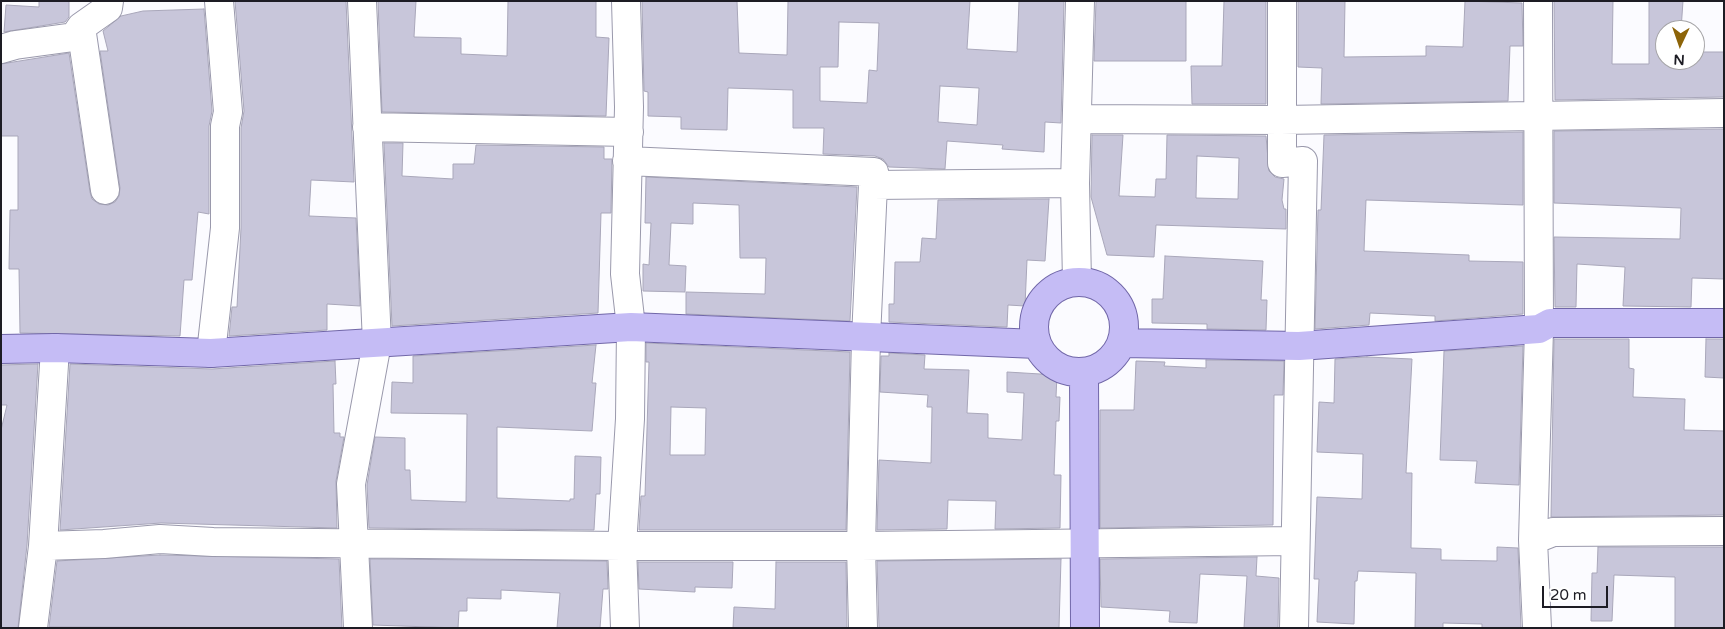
<!DOCTYPE html>
<html>
<head>
<meta charset="utf-8">
<style>
	body { margin:0 }
	#map { position:relative; width:1725px; height:629px; overflow:hidden; background:#fbfbff; font-family:"Varela Round",sans-serif }
	canvas { display:block }
	.frame { position:absolute; inset:0; border:2px solid #1d1c24; pointer-events:none }
	.north { position:absolute; left:1655px; top:20px; width:50px; height:50px; box-sizing:border-box; background:#fff; border:1px solid #a5a4a7; border-radius:50%; rotate:183deg; font-size:14px; font-weight:700; line-height:20px; text-align:center; color:#1d1c24 }
	.north::after { content:''; display:block; margin:auto; width:18px; height:22px; background:#8d6408; clip-path:polygon(50% 0,100% 100%,50% 72%,0 100%) }
	.scale { position:absolute; left:1542px; top:586px; width:66px; height:22px; box-sizing:border-box; border:2px solid #1d1c24; border-top:0; padding-left:6px; font-size:15px; line-height:18px; white-space:nowrap; color:#1d1c24; -webkit-text-stroke:4px #fff; paint-order:stroke }
</style>
</head>
<body>
<div id="map">
<canvas width="1725" height="629"></canvas>
<div class="frame"></div>
<div class="north">N</div>
<div class="scale">20 m</div>
</div>
<script>
const c = document.querySelector('canvas').getContext('2d');
c.lineJoin = 'round';
function fillPath(path, color) { c.fillStyle = color; c.fill(path, 'evenodd'); }
const shape = rows => new Path2D(rows.map(r => 'M' + r).join(''));
function strokePath(path, color, width, dash) { c.strokeStyle = color; c.lineWidth = width; c.lineCap = dash ? 'butt' : 'round'; c.setLineDash(dash || []); c.stroke(path); }
const building = shape([
	[39,1,69,1,69,17,65,22,4,32,6,5,39,7,39,1],
	[235,1,346,1,354,182,311,180,309,216,356,218,360,306,327,304,327,330,229,336,232,307,237,307,241,228,241,128,244,111,235,1],
	[378,1,416,1,414,37,461,38,461,54,507,56,508,1,596,1,596,37,609,38,606,116,382,112,378,1],
	[642,1,737,1,739,53,787,55,788,1,970,1,967,49,1017,52,1019,1,1064,1,1061,123,1045,122,1044,152,1002,149,1003,145,947,141,945,169,889,167,883,159,875,156,823,154,824,128,793,128,793,90,728,88,727,130,681,129,681,117,648,116,648,92,644,91,642,1],
	[839,22,879,23,877,71,869,70,867,103,820,101,820,67,838,67,839,22],
	[940,86,979,88,977,125,938,122,940,86],
	[1096,1,1186,1,1186,61,1094,61,1096,1],
	[1224,1,1266,1,1266,104,1192,104,1191,66,1222,66,1224,1],
	[1298,1,1345,1,1344,57,1426,56,1426,46,1463,47,1465,1,1522,3,1523,46,1510,46,1508,101,1321,104,1322,68,1298,67,1298,1],
	[1554,1,1613,1,1612,64,1649,64,1649,1,1683,1,1681,30,1665,30,1665,60,1695,60,1695,31,1699,31,1698,52,1724,52,1724,97,1555,100,1554,1],
	[204,9,212,111,209,126,209,214,198,212,192,280,184,280,180,336,20,333,19,269,9,269,10,210,18,210,18,136,1,136,1,64,69,53,90,192,92,199,99,204,108,205,115,202,119,196,120,188,100,51,108,51,103,31,121,16,143,11,204,9],
	[1724,129,1724,279,1692,278,1691,307,1623,306,1625,267,1577,264,1576,307,1555,307,1554,237,1680,239,1681,208,1554,203,1554,131,1724,129],
	[1523,132,1523,205,1366,200,1364,251,1469,255,1469,261,1523,262,1523,314,1435,321,1435,316,1370,313,1369,325,1315,329,1318,210,1321,210,1324,135,1523,132],
	[1092,135,1123,135,1119,196,1155,197,1156,179,1166,179,1167,135,1266,136,1269,171,1275,177,1284,179,1282,200,1284,209,1286,209,1286,229,1156,225,1154,257,1107,255,1091,197,1092,135],
	[1197,156,1239,158,1238,199,1196,198,1197,156],
	[384,143,403,143,402,176,453,179,453,164,474,164,476,145,604,147,604,159,612,159,611,213,601,213,598,313,392,326,384,143],
	[646,177,857,187,850,321,686,314,686,292,765,294,766,258,740,258,739,205,693,203,693,224,671,223,669,265,686,266,685,292,643,291,643,264,649,265,651,223,645,223,646,177],
	[1049,199,1045,261,1027,260,1025,306,1008,305,1007,327,889,322,889,304,894,304,895,262,920,262,922,238,936,239,938,200,1049,199],
	[1165,256,1263,261,1261,300,1267,300,1266,330,1207,329,1207,324,1152,323,1152,299,1163,299,1165,256],
	[1554,339,1629,339,1629,368,1634,369,1633,397,1685,399,1684,430,1724,431,1724,515,1551,517,1554,339],
	[1706,339,1724,339,1724,378,1705,377,1706,339],
	[646,343,850,352,846,530,639,530,641,496,645,496,649,362,646,362,646,343],
	[671,407,706,408,705,455,670,455,671,407],
	[596,345,592,383,596,383,592,431,497,427,497,498,570,501,570,499,574,499,575,456,601,457,600,494,596,494,594,530,369,528,367,485,375,437,405,438,405,470,410,470,411,500,466,502,467,414,391,413,392,382,413,383,413,356,596,345],
	[1523,346,1519,485,1475,483,1477,461,1440,460,1444,351,1523,346],
	[889,353,925,355,924,369,969,370,967,413,988,414,988,438,1022,440,1024,393,1007,392,1007,372,1057,375,1056,397,1060,397,1059,421,1056,421,1054,475,1061,475,1060,528,995,529,996,501,948,500,947,529,877,530,879,460,931,463,932,407,927,407,928,395,880,392,881,356,889,356,889,353],
	[1367,357,1412,359,1406,473,1412,473,1411,548,1441,549,1441,560,1497,561,1497,547,1518,548,1521,628,1482,628,1482,624,1443,623,1443,628,1415,628,1416,573,1358,571,1357,581,1355,581,1354,624,1317,622,1319,579,1314,579,1317,497,1362,499,1363,454,1317,452,1319,402,1334,403,1335,359,1367,357],
	[1206,360,1284,361,1283,395,1274,395,1273,525,1100,528,1100,410,1134,410,1136,361,1165,362,1164,366,1206,368,1206,360],
	[335,361,336,384,333,384,334,433,340,433,340,437,344,437,336,481,337,528,161,523,60,530,70,364,212,369,335,361],
	[38,364,27,545,18,628,1,628,1,430,7,405,1,405,1,365,38,364],
	[1598,547,1724,547,1724,628,1675,628,1675,577,1614,575,1612,621,1591,621,1592,573,1597,573,1598,547],
	[160,555,339,559,342,628,49,627,57,561,160,555],
	[1257,557,1256,576,1279,578,1278,628,1244,628,1247,576,1200,574,1197,623,1169,622,1170,611,1101,607,1100,559,1257,557],
	[370,559,607,561,608,589,603,589,600,628,557,628,560,593,501,590,501,599,467,598,467,611,459,611,458,628,373,625,370,559],
	[1061,559,1059,628,879,628,877,561,1061,559],
	[638,562,733,562,732,588,695,587,695,592,639,589,638,562],
	[776,562,846,562,847,628,733,628,734,607,775,609,776,562]
]);
const minor = shape([
	[1282,1,1282,163,1303,161,1294,628],
	[81,27,105,190],
	[1,49,15,45,74,37,81,27,108,8,109,1],
	[1078,119,1281,120,1724,113],
	[367,127,629,132],
	[627,161,874,172,873,185,1075,183],
	[1077,282,1075,183,1080,1],
	[211,353,225,228,225,126,228,112,219,1],
	[1533,540,1553,532,1724,531],
	[43,546,104,544,160,539,213,542,622,546,861,546,1295,541],
	[33,628,43,546,55,348],
	[358,628,351,484,377,343,362,1],
	[625,628,622,546,630,419,631,327,625,274,629,107,626,1],
	[863,628,861,546,866,338,873,185],
	[1537,628,1533,540,1539,329,1538,1]
]);
const major = shape([
	'1034 327a45 45 0 1 1 90 0a45 45 0 1 1-90 0Z',
	[1122,343,1299,346,1539,329,1550,323,1724,323],
	[1,349,55,348,211,353,631,327,1037,344],
	[1084,372,1085,628]
]);
fillPath(building, '#c8c6da');
strokePath(building, '#a9a7ba', 1);
strokePath(minor, '#9a99ac', 30);
strokePath(major, '#7167a8', 30);
strokePath(minor, '#fff', 28);
strokePath(major, '#c5bcf5', 28);
</script>
</body>
</html>
